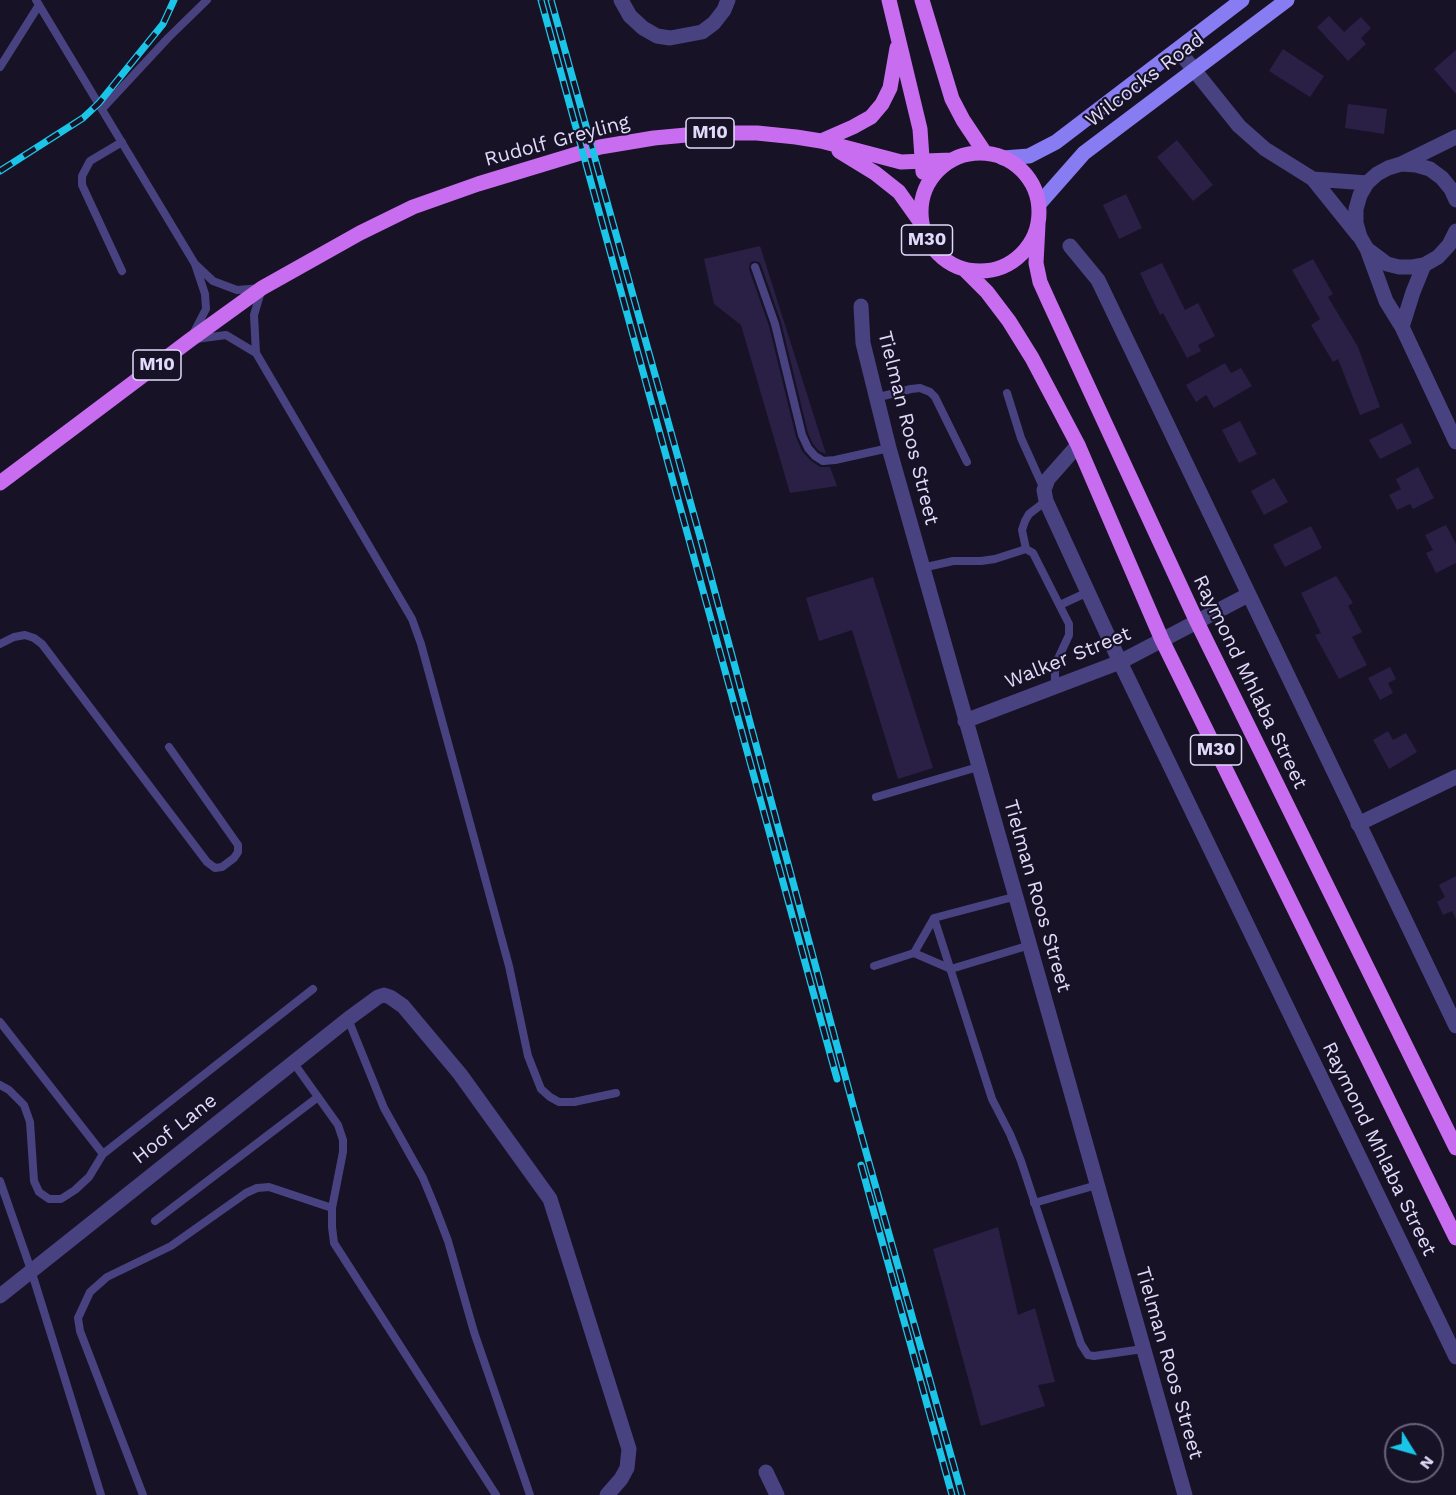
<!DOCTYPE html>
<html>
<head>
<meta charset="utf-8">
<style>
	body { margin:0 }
	#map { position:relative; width:1456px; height:1495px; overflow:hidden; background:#171226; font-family:"Work Sans",sans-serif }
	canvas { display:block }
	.north { position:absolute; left:1384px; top:1423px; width:60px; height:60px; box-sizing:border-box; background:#171226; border:2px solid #68627b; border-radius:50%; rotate:127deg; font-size:16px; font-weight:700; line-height:24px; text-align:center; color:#e1dbfb }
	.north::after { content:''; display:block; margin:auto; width:21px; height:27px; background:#1bc5e8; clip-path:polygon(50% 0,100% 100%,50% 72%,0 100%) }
</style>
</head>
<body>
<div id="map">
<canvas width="1456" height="1495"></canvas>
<div class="north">N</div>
</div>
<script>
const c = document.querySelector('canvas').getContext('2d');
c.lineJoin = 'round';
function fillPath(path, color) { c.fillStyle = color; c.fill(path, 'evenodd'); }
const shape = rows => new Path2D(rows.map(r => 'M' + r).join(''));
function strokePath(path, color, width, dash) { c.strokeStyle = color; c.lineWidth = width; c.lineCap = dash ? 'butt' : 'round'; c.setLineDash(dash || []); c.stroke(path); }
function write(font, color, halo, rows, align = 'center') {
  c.font = font + ' "Work Sans",sans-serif'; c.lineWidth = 4.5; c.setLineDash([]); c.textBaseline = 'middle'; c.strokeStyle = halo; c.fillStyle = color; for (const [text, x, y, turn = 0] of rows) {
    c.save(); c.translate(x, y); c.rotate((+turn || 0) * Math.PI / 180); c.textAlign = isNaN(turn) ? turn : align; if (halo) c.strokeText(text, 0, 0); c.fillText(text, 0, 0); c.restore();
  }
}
const building = shape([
	[1329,16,1344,32,1361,17,1371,28,1361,38,1366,44,1348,61,1317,27],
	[1283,49,1324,76,1310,97,1269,71],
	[1456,50,1456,94,1434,69],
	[1348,104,1387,109,1384,134,1345,128],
	[1177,140,1213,185,1193,201,1157,157],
	[1126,194,1142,228,1119,239,1103,205],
	[760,246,826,454,819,451,813,444,808,433,781,322,761,265,759,262,753,261,750,263,749,269,769,326,796,437,802,451,810,460,820,467,830,467,837,486,790,493,741,325,714,304,704,259],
	[1313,259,1333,294,1328,297,1358,347,1380,407,1360,415,1338,359,1333,362,1311,325,1320,319,1292,270],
	[1162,263,1185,310,1198,303,1215,336,1198,345,1201,351,1187,358,1163,313,1160,315,1140,273],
	[1225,363,1231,373,1241,368,1252,386,1214,408,1206,395,1196,402,1186,385],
	[1240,421,1257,454,1239,463,1222,430],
	[1402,423,1412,443,1380,459,1369,440],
	[1418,467,1434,498,1413,509,1410,504,1397,510,1389,495,1401,489,1396,479],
	[1274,478,1288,502,1264,515,1251,491],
	[1446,525,1456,544,1456,563,1436,573,1426,553,1433,550,1425,535],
	[1311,526,1322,548,1285,567,1273,545],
	[1336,576,1353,603,1348,606,1362,632,1352,637,1367,665,1339,679,1315,635,1321,633,1301,593],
	[873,577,933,768,898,779,852,630,819,641,806,598],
	[1390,667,1396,679,1388,683,1393,693,1380,700,1368,678],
	[1388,731,1393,740,1406,733,1417,752,1389,769,1373,740],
	[1456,876,1456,919,1452,911,1443,915,1437,902,1445,897,1439,885],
	[998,1227,1018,1315,1035,1308,1055,1382,1038,1385,1045,1406,981,1426,933,1249]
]);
const lane = shape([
	[36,0,195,264,205,294,206,309,193,334],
	[0,67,39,5],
	[102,109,168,38,207,0],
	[195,264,213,281,237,290,262,288,254,315,256,353,412,619,421,644,509,966,528,1056,541,1089,550,1097,559,1102,574,1102,616,1093],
	[755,267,775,324,802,435,808,448,815,456,823,461,835,460,889,448],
	[122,271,82,185,82,176,90,161,122,142],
	[196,339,226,335,256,353],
	[1007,393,1021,438,1044,489],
	[875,398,911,389,920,388,930,392,935,397,967,462],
	[1026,549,1022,530,1025,521,1029,514,1046,501],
	[922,568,953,561,981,561,995,559,1026,549,1033,553,1069,624,1069,635,1057,661,1055,672,1055,687],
	[1060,605,1088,592],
	[0,644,14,637,25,635,34,638,42,644,207,862,215,868,222,867,234,858,238,852,238,845,169,747],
	[876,797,978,767],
	[934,918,992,1099,1010,1134,1021,1161,1081,1344,1088,1355,1094,1356,1143,1349],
	[914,953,951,969,1030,945],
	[874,966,914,953,934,918,1017,896],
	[348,1019,384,1108,423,1178,435,1207,448,1241,474,1332,530,1495],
	[0,1022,103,1154],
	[293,1062,338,1125,343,1140,343,1152,332,1208,332,1227,334,1243,496,1495],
	[0,1085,9,1090,24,1105,30,1122,34,1181,39,1192,49,1199,61,1199,75,1190,89,1177,103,1154,313,989],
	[0,1181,31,1270,101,1495],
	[1034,1203,1097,1185],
	[155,1221,318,1097],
	[143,1495,80,1331,78,1318,90,1292,107,1277,171,1246,246,1193,257,1188,269,1187,332,1208]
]);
const street = shape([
	[621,0,630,16,643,28,657,36,670,38,702,32,714,23,724,10,728,0],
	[1178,50,1239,126,1265,149,1313,179,1358,235],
	[1401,164,1456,137],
	[1313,179,1367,183],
	[1456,200,1451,189,1442,178,1430,169,1416,165,1401,164,1388,168,1377,174,1367,183,1360,195,1356,209,1356,223,1360,237,1367,249,1387,264,1399,267,1412,267,1424,265,1438,257,1449,245,1456,231],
	[1070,246,1098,280,1456,1026],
	[1367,249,1386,301,1402,327,1456,442],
	[861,306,863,343,889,448,1185,1495],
	[1402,327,1413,292,1424,265],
	[1078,445,1048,479,1044,490,1046,501,1120,662,1456,1357],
	[965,721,1120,662,1248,595],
	[1358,824,1456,777],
	[0,1296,348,1019,378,997,384,995,390,997,403,1006,460,1074,550,1199,629,1449,627,1468,621,1479,607,1495],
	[766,1472,777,1495]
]);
const secondary = shape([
	[1003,158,1029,156,1056,142,1242,0],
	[1039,204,1084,153,1287,0]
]);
const primary = shape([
	[889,0,920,129,923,172],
	[922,0,952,99,963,120,985,153],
	[821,141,853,127,871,117,882,104,890,88,897,48],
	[839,151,875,173,899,192,921,223],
	'921 212a59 59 0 1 1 118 0a59 59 0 1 1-118 0Z',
	[1038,225,1036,263,1040,282,1049,302,1197,622,1456,1148],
	[965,270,987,292,1009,321,1032,358,1078,445,1162,640,1456,1238],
	[0,483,190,340,262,288,360,233,413,207,478,184,600,147,654,138,708,133,757,133,796,137,821,141,901,162,951,160]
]);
const rail = shape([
	[541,0,837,1079],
	[551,0,702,544,854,1109,962,1495],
	[0,171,83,118,99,103,163,24,174,0],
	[861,1165,952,1495]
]);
const shields = [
	[710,133,48],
	[927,240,51],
	[157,365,48],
	[1216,750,51]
];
const shieldNames = [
	["M10",710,133],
	["M30",927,240],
	["M10",157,365],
	["M30",1216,750]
];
const streetNames = [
	["Wilcocks Road",1145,80,-37],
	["Rudolf Greyling",557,141,-15],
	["Tielman Roos Street",908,428,76],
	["Walker Street",1068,658,-22],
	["Raymond Mhlaba Street",1250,682,64],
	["Tielman Roos Street",1037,896,74],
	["Hoof Lane",175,1129,-38],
	["Raymond Mhlaba Street",1379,1149,64],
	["Tielman Roos Street",1169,1363,74]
];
fillPath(building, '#2a2046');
strokePath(lane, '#494281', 8);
strokePath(street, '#494281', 15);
strokePath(secondary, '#877cf2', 15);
strokePath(primary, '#c96df0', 15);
strokePath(rail, '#1bc5e8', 7);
strokePath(rail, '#171226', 4.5, [14]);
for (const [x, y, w] of shields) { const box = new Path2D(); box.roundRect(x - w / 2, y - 15, w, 30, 4.5); c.fillStyle = '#171226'; c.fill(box); strokePath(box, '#e1dbfb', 1.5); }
write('bold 18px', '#e1dbfb', null, shieldNames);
write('20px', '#e1dbfb', '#171226', streetNames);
</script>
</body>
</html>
